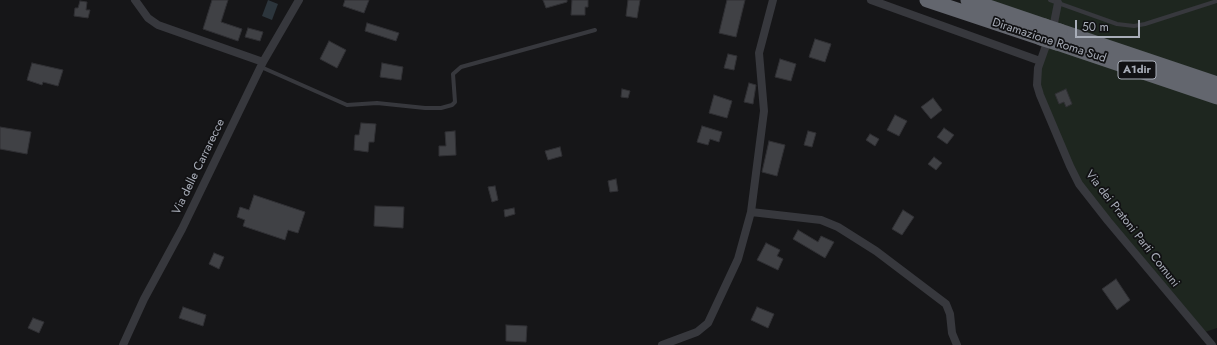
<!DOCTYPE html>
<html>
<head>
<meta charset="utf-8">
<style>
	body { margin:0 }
	#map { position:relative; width:1217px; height:345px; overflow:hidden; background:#161618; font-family:Jost,sans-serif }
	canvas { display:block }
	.scale { position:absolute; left:1075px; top:20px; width:65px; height:18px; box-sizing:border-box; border:2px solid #a8adb8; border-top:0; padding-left:5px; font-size:12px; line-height:14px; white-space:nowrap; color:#a8adb8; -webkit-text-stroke:3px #111113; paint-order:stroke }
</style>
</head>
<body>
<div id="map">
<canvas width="1217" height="345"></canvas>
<div class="scale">50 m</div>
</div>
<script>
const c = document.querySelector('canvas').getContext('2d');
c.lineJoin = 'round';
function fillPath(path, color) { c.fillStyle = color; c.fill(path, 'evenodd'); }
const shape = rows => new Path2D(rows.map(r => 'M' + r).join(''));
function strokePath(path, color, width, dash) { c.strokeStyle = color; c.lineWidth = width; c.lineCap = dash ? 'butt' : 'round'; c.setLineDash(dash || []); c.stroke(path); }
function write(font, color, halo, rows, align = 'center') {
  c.font = font + ' Jost,sans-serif'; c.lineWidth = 3.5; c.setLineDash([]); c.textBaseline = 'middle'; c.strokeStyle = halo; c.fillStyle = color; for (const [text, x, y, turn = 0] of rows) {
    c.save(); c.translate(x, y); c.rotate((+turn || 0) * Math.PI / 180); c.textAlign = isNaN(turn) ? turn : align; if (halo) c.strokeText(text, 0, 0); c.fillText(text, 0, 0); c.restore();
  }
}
const green = shape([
	[991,0,1217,0,1217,328,1202,333,1085,192,1040,95,1041,38]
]);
const water = shape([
	[268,0,278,4,272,20,262,16]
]);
const building = shape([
	[212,0,228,0,221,22,242,29,238,41,203,29,212,0],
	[345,0,369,0,364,13,343,6,345,0],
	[543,0,567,0,567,2,546,8,543,0],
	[572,0,588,0,588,7,585,7,585,15,571,15,572,0],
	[628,0,640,0,637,18,626,16,628,0],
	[727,0,745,0,736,37,719,33,727,0],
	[80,1,87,2,86,10,90,10,88,18,74,16,75,8,78,8,80,1],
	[367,23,399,33,396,41,365,31,367,23],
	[248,28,263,32,260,41,245,37,248,28],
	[815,39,831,44,825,62,809,57,815,39],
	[329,41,346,50,337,68,320,59,329,41],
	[728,54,737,56,734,70,724,68,728,54],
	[780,59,796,64,791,81,775,77,780,59],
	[32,63,63,70,58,86,43,82,42,85,27,80,32,63],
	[382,63,403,67,401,80,380,77,382,63],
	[749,83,756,85,753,104,744,102,749,83],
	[622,89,630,91,628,98,621,97,622,89],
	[1066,89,1072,104,1066,107,1064,102,1059,104,1055,94,1066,89],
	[714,95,732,101,727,118,709,113,714,95],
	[933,98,942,110,931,119,921,107,933,98],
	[895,115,907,121,899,136,887,130,895,115],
	[361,123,376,124,374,142,369,142,368,152,354,150,355,135,359,135,361,123],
	[702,126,722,132,719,142,710,139,708,145,697,142,702,126],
	[0,127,31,132,27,154,0,149,0,127],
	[944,128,954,135,947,144,937,137,944,128],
	[455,131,456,155,439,156,439,146,446,146,445,132,455,131],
	[808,131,816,133,812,147,804,145,808,131],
	[870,134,879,139,875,146,866,140,870,134],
	[769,141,785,145,777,176,762,172,769,141],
	[560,147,562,156,548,160,545,151,560,147],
	[934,157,942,163,936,170,928,164,934,157],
	[616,179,618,191,610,192,608,181,616,179],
	[495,186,498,200,492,202,488,187,495,186],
	[254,195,305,212,298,233,288,230,285,240,243,226,245,220,237,217,240,207,249,210,254,195],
	[375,206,404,207,403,228,374,226,375,206],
	[514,208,515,214,505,217,504,210,514,208],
	[903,210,914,217,902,235,892,229,903,210],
	[798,230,818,242,821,236,834,242,825,258,793,239,798,230],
	[766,243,780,250,777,256,783,259,778,270,757,260,766,243],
	[214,253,224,257,219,269,209,264,214,253],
	[1116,279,1130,300,1117,310,1102,289,1116,279],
	[183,307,206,315,203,326,179,318,183,307],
	[757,307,774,314,768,328,751,320,757,307],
	[33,318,44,322,39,333,28,328,33,318],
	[506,325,527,326,526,342,506,341,506,325]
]);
const service = shape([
	[1050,0,1117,24,1134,26,1145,24,1217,1],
	[261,67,347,105,377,103,425,108,441,108,452,105,455,102,453,74,461,67,595,30]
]);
const minor = shape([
	[135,0,148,18,158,25,263,62],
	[871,0,1040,61],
	[1058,3,1054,23,1038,68,1037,85,1040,95,1070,166,1079,184,1108,221,1212,345],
	[751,212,764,111,759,53,773,0],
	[123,345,144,299,182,229,263,62,299,0],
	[662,345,697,332,708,323,738,259,751,212,821,220,838,227,876,251,946,304,950,314,952,333,957,345]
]);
const motorway = shape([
	[927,0,1041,38],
	[968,0,1045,26],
	[1060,31,1217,84],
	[1057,43,1217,97]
]);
const motorwayBridge = shape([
	[1045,26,1060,31],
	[1041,38,1057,43]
]);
const shields = [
	[1137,70,38]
];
const shieldNames = [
	["A1dir",1137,70]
];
const streetNames = [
	["Diramazione Roma Sud",1049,41,18],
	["Via delle Carrarecce",199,167,-64],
	["Via dei Pratoni Parti Comuni",1132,229,52]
];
fillPath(green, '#1e261f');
fillPath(water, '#2c353c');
fillPath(building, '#404145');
strokePath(building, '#303034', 1);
strokePath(service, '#37383d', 4);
strokePath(minor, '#37383d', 8);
strokePath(motorway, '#63666e', 15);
strokePath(motorwayBridge, '#63666e', 15);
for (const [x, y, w] of shields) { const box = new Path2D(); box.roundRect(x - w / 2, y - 9, w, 18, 3); c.fillStyle = '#111113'; c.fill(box); strokePath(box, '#a8adb8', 1); }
write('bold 11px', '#a8adb8', null, shieldNames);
write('12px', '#a8adb8', '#111113', streetNames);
</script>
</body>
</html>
